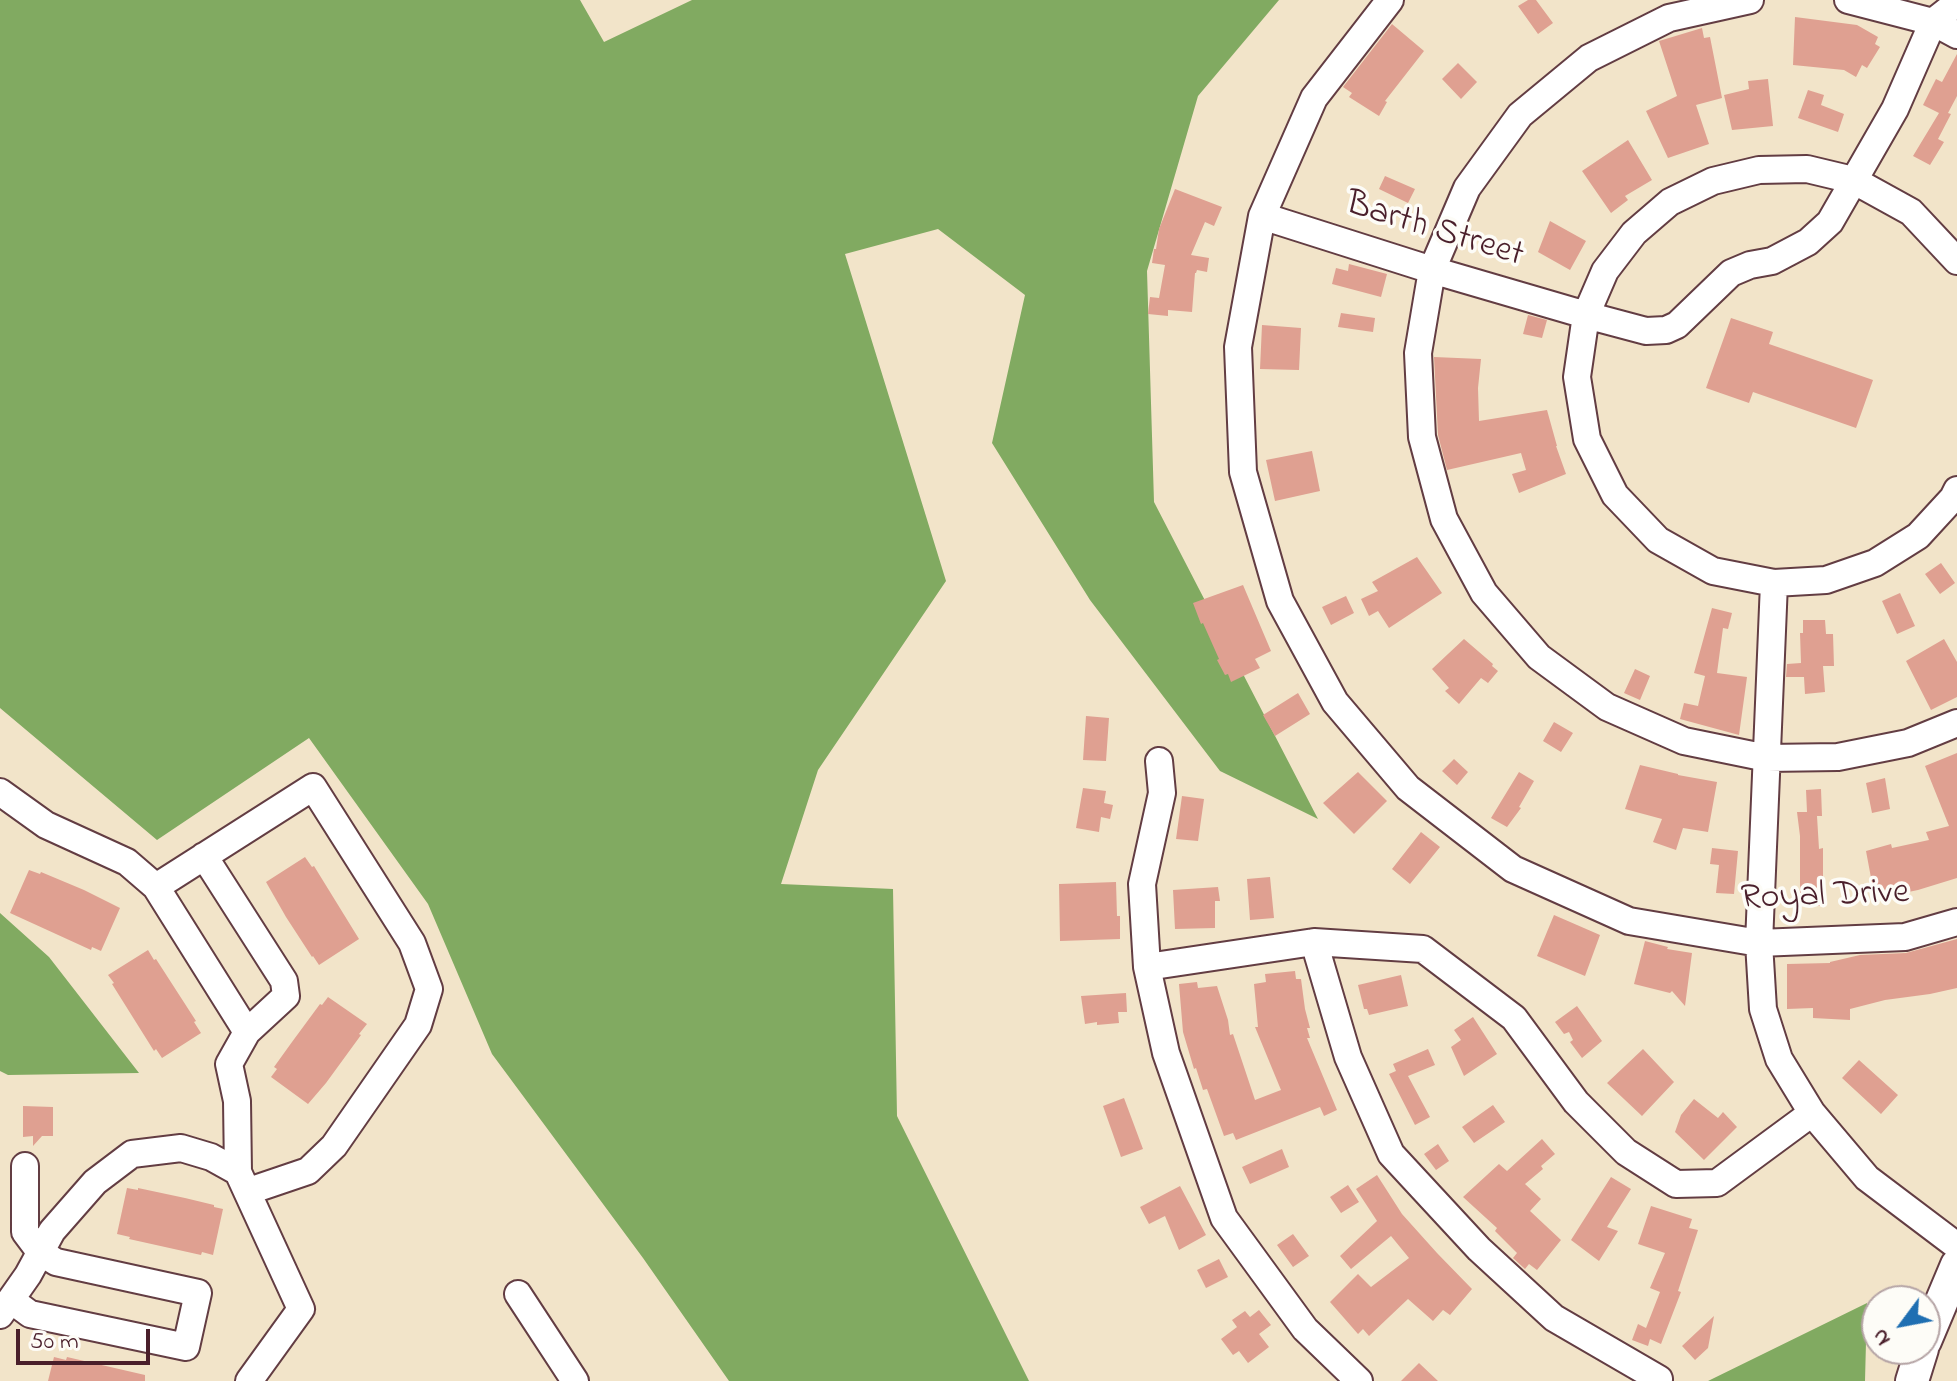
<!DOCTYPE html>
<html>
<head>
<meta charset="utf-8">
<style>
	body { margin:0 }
	#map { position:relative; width:1957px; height:1381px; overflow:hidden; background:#f2e4c9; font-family:"Indie Flower",sans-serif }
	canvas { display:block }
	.north { position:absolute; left:1861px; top:1285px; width:80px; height:80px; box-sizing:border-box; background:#fdfcf7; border:2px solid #b5a4a5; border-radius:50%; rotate:238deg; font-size:22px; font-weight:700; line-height:32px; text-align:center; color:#4a1f2b }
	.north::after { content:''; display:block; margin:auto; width:28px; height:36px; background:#1f6fb2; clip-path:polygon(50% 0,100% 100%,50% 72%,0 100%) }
	.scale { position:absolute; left:16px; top:1329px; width:134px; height:36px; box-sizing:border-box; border:4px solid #4a1f2b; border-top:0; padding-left:10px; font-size:24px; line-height:28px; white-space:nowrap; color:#4a1f2b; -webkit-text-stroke:6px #fdfcf7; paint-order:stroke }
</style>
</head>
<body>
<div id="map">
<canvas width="1957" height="1381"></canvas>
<div class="north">N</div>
<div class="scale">50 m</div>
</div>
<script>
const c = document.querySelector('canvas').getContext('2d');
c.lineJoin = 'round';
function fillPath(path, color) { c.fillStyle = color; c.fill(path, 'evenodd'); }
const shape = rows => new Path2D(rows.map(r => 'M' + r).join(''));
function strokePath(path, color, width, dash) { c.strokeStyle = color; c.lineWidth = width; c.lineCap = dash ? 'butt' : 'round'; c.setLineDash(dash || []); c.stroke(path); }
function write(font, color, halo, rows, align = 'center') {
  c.font = font + ' "Indie Flower",sans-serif'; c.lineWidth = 7; c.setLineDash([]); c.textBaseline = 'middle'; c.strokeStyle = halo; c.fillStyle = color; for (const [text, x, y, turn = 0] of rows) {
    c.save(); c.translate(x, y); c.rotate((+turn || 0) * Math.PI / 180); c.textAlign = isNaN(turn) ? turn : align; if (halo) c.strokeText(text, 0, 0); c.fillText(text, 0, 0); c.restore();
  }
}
const forest = shape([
	[0,0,580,0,604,42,692,0,1279,0,1198,96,1147,271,1154,502,1318,819,1220,771,1090,600,992,443,1025,295,938,229,845,254,946,581,818,770,781,884,893,889,897,1116,1029,1381,729,1381,643,1258,492,1054,428,904,309,738,157,840,0,708],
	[0,913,49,957,139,1073,8,1075,0,1071],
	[1867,1303,1865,1381,1708,1381]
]);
const building = shape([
	[1528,0,1536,0,1553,23,1538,34,1518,6],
	[1795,17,1857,25,1878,37,1875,44,1880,47,1867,68,1862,65,1856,77,1844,70,1793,65],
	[1392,24,1424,51,1385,101,1387,102,1379,116,1349,97,1352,93,1343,87],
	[1702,28,1704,38,1710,37,1722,98,1696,105,1709,144,1668,158,1646,111,1677,96,1659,41],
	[1957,54,1957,96,1948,113,1951,114,1938,139,1944,142,1930,165,1913,156,1939,113,1923,105,1936,79,1942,82],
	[1458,63,1477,82,1461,99,1442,79],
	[1768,79,1773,126,1732,130,1724,95,1749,89,1748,81],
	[1808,90,1824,95,1821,105,1844,114,1838,132,1798,118],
	[1628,140,1652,180,1625,196,1628,200,1611,213,1582,171],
	[1385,176,1415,189,1408,203,1379,189],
	[1175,189,1222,207,1214,226,1205,222,1191,255,1209,258,1207,272,1197,270,1196,273,1195,273,1192,312,1168,310,1168,316,1148,314,1150,297,1159,298,1165,265,1152,263,1154,249,1156,249,1159,229],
	[1550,221,1586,241,1570,270,1538,252],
	[1349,264,1387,274,1381,297,1332,284,1336,268,1348,271],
	[1341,313,1375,318,1373,332,1338,327],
	[1528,315,1547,320,1542,338,1523,334],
	[1731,318,1773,332,1769,344,1873,380,1856,428,1753,392,1749,403,1706,388],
	[1262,325,1301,328,1299,370,1260,369],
	[1434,357,1481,359,1478,388,1479,421,1547,410,1557,446,1556,446,1566,474,1519,493,1512,474,1526,470,1521,453,1447,470,1438,435],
	[1312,451,1320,491,1275,501,1266,460],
	[1417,557,1442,593,1389,628,1378,611,1369,616,1361,599,1378,591,1372,582],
	[1941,563,1955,583,1940,594,1925,574],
	[1243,585,1271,651,1255,659,1260,668,1231,682,1228,674,1225,675,1217,660,1219,659,1203,623,1201,624,1193,603],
	[1900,593,1915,626,1897,634,1882,601],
	[1346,596,1354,613,1331,625,1322,607],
	[1712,608,1732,613,1728,629,1723,628,1717,673,1747,677,1739,735,1680,719,1684,703,1698,706,1705,676,1694,673],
	[1803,620,1825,620,1826,634,1833,634,1834,666,1823,666,1825,692,1805,694,1804,677,1786,677,1787,664,1801,663,1800,633,1803,633],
	[1464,639,1493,664,1492,666,1498,671,1488,683,1481,678,1459,704,1445,691,1449,688,1432,669],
	[1944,639,1957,662,1957,697,1931,710,1906,661],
	[1635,669,1650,676,1640,700,1624,693],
	[1298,693,1310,714,1275,736,1263,715],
	[1086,716,1109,718,1106,761,1083,760],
	[1554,722,1573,733,1561,752,1543,741],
	[1957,753,1957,878,1918,890,1875,899,1866,851,1891,844,1892,848,1929,840,1926,832,1949,826,1925,766],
	[1454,759,1468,772,1457,785,1442,771],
	[1640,765,1678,774,1678,775,1717,782,1708,832,1683,828,1676,850,1653,842,1662,819,1625,809],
	[1358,772,1387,801,1354,834,1323,803],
	[1519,772,1534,781,1519,807,1521,808,1507,827,1491,818],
	[1885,778,1890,809,1872,813,1866,783],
	[1083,788,1106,791,1104,803,1113,805,1110,819,1101,817,1099,832,1076,828],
	[1821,789,1822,816,1817,816,1819,849,1823,848,1823,906,1800,906,1800,836,1797,812,1807,812,1806,790],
	[1182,796,1204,799,1198,841,1176,839],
	[1421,832,1440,847,1410,884,1392,869],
	[1712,848,1738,851,1734,894,1716,893,1719,865,1710,864],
	[305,857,312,867,314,866,359,939,319,965,313,956,312,957,286,917,266,882],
	[29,870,40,874,41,872,84,890,120,908,101,951,92,947,91,950,10,913],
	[1270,877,1274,918,1250,920,1247,879],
	[1116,882,1117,916,1120,916,1120,939,1060,941,1059,884],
	[1218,887,1220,901,1215,901,1215,928,1175,929,1173,890],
	[1554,915,1600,935,1585,976,1537,956],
	[1957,939,1957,988,1930,994,1885,1000,1850,1009,1850,1020,1813,1018,1813,1008,1787,1009,1787,964,1830,963,1830,962,1860,955,1906,953],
	[1645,941,1668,947,1667,949,1692,953,1685,1006,1672,991,1670,993,1634,984],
	[148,950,154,960,156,959,196,1021,194,1022,201,1033,162,1058,156,1049,154,1051,112,984,114,983,108,975],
	[1295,971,1296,979,1301,979,1305,1009,1310,1028,1307,1028,1310,1038,1307,1038,1337,1110,1324,1116,1320,1107,1236,1140,1233,1133,1224,1136,1207,1089,1203,1090,1196,1068,1194,1069,1183,1032,1179,984,1197,982,1198,988,1217,986,1228,1020,1230,1035,1233,1034,1255,1100,1281,1090,1255,1027,1258,1027,1254,984,1266,982,1265,974],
	[1401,975,1408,1006,1369,1015,1367,1009,1364,1009,1358,985],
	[1126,993,1127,1012,1118,1012,1119,1023,1097,1025,1097,1022,1085,1024,1081,996],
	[328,997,367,1024,359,1034,361,1035,326,1083,308,1104,271,1077,277,1069,274,1067,292,1042,320,1004,322,1005],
	[1577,1006,1602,1041,1582,1058,1570,1042,1573,1040,1569,1032,1564,1034,1555,1022],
	[1473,1017,1497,1054,1464,1076,1451,1047,1461,1040,1454,1030],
	[1428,1049,1435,1065,1408,1076,1430,1117,1415,1125,1389,1074,1396,1071,1393,1064],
	[1643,1049,1674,1082,1642,1116,1607,1083],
	[1859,1060,1898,1095,1881,1114,1842,1078],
	[1124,1098,1143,1149,1121,1157,1103,1106],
	[1694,1099,1718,1118,1723,1112,1737,1127,1704,1160,1675,1132,1681,1115],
	[1493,1105,1505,1122,1474,1143,1462,1127],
	[23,1106,53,1107,53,1136,42,1136,33,1146,33,1136,23,1137],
	[1542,1139,1555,1154,1541,1166,1543,1169,1525,1184,1541,1199,1530,1211,1561,1240,1537,1270,1529,1264,1525,1269,1513,1258,1517,1253,1495,1231,1497,1228,1463,1197,1499,1164,1507,1171],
	[1438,1144,1449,1161,1436,1170,1424,1154],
	[1282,1149,1289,1167,1250,1184,1242,1167],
	[1377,1175,1402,1214,1437,1253,1472,1289,1450,1315,1443,1310,1433,1321,1408,1299,1369,1336,1363,1329,1358,1334,1330,1302,1358,1274,1371,1287,1409,1258,1391,1236,1351,1269,1340,1256,1377,1221,1356,1189],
	[1611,1177,1631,1189,1607,1227,1618,1231,1599,1261,1571,1240],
	[1348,1185,1359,1202,1341,1213,1330,1197],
	[1180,1186,1206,1235,1179,1250,1165,1216,1149,1224,1140,1207],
	[127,1188,138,1190,138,1188,185,1198,214,1205,214,1207,223,1209,213,1255,202,1252,201,1255,129,1239,130,1237,117,1234],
	[1651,1206,1692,1219,1689,1228,1698,1230,1678,1291,1681,1292,1661,1344,1650,1339,1648,1346,1632,1340,1638,1324,1646,1328,1660,1292,1650,1288,1665,1253,1638,1244],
	[1293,1234,1309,1256,1293,1267,1277,1245],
	[1219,1259,1228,1277,1206,1288,1197,1270],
	[1259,1310,1271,1325,1259,1334,1269,1347,1248,1363,1239,1351,1233,1355,1221,1339,1237,1327,1232,1320,1245,1311,1250,1317],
	[1714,1316,1708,1348,1695,1360,1682,1346],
	[54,1357,66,1360,67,1357,145,1375,145,1381,48,1381],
	[1419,1363,1438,1381,1401,1381]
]);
const minor = shape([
	[1390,0,1314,98,1262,216,1238,347,1243,472,1280,601,1335,702,1408,788,1513,869,1629,921,1759,943,1905,937,1957,922],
	[1750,0,1669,18,1589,58,1520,115,1467,188,1432,270,1418,353,1422,437,1444,519,1484,593,1539,657,1607,707,1684,741,1767,758,1838,757,1908,743,1957,723],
	[1848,0,1933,22,1957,35],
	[1262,216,1432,270,1586,315,1646,331,1666,330,1677,325,1731,273,1750,265,1772,261,1808,242,1830,222,1895,109,1933,22,1957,3],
	[1957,261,1911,212,1853,180,1807,169,1759,170,1713,181,1670,202,1634,233,1605,271,1586,315,1577,377,1587,439,1615,495,1658,540,1713,571,1774,583,1826,580,1875,563,1918,536,1953,498,1957,490],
	[1774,583,1759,943,1763,1009,1779,1059,1812,1113,1867,1178,1957,1246],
	[1159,761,1162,793,1142,884,1147,967,1166,1053,1224,1218,1305,1329,1359,1381],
	[0,792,46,825,127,862,156,887,247,1032,229,1064,237,1101,238,1172],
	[204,856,284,981,286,996,247,1032],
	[156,887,313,787,412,943,429,989,418,1025,334,1146,308,1171,249,1191],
	[1314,942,1348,1057,1391,1154,1479,1249,1554,1318,1659,1379],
	[1147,967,1314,942,1423,949,1514,1018,1576,1102,1626,1152,1676,1184,1717,1183,1812,1113],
	[518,1294,575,1381],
	[11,1300,30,1314,186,1347,198,1293,56,1262,40,1252,25,1232,25,1166],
	[0,1315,28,1275,52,1231,95,1182,132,1154,181,1148,211,1157,238,1172,301,1309,249,1381]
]);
const major = shape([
	[1925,1341,1957,1265],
	[1912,1381,1922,1349]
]);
const streetNames = [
	["Barth Street",1434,232,17],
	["Royal Drive",1825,898,-2]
];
fillPath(forest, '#81aa61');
fillPath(building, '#dfa091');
strokePath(minor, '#633d43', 30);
strokePath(major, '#633d43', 36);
strokePath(minor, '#fff', 26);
strokePath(major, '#fff', 32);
write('36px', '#4a1f2b', '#fdfcf7', streetNames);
</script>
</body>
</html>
